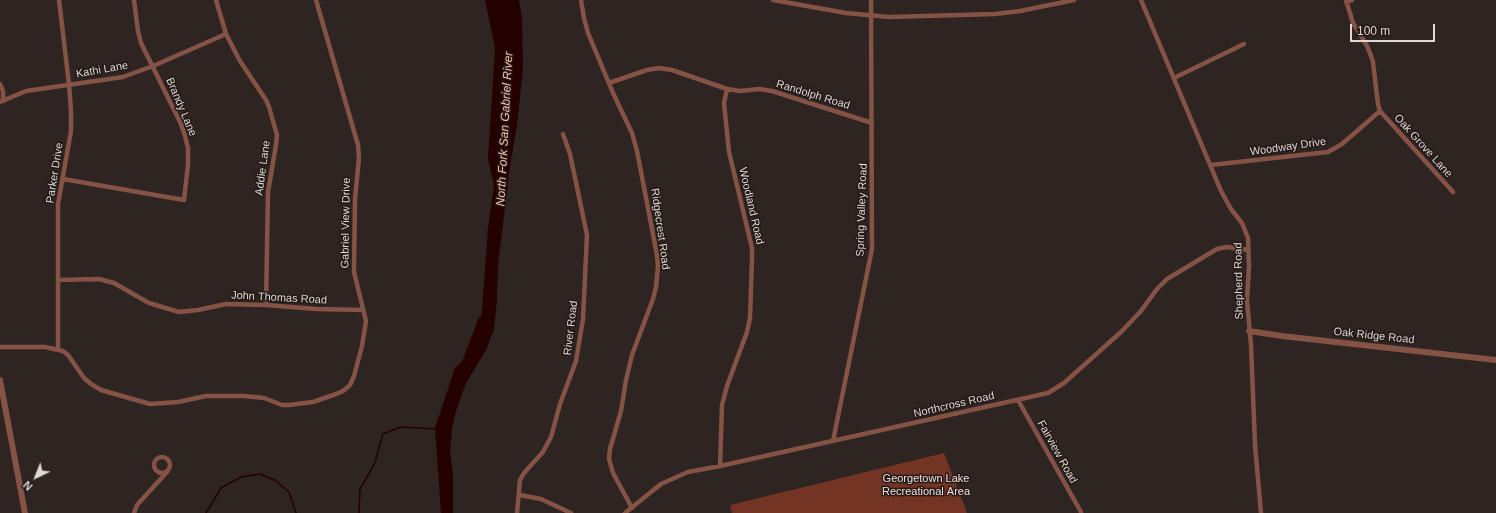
<!DOCTYPE html>
<html>
<head>
<meta charset="utf-8">
<style>
	body { margin:0 }
	#map { position:relative; width:1496px; height:513px; overflow:hidden; background:#2e2421; font-family:Helvetica,sans-serif }
	canvas { display:block }
	.north { position:absolute; left:16px; top:457px; width:40px; height:40px; -webkit-text-stroke:3px #241a18; paint-order:stroke; rotate:223deg; font-size:11px; font-weight:700; line-height:16px; text-align:center; color:#dfd8d6 }
	.north::after { content:''; display:block; margin:auto; width:14px; height:18px; background:#dfd8d6; clip-path:polygon(50% 0,100% 100%,50% 72%,0 100%) }
	.scale { position:absolute; left:1350px; top:24px; width:85px; height:18px; box-sizing:border-box; border:2px solid #dfd8d6; border-top:0; padding-left:5px; font-size:12px; line-height:14px; white-space:nowrap; color:#dfd8d6; -webkit-text-stroke:3px #241a18; paint-order:stroke }
</style>
</head>
<body>
<div id="map">
<canvas width="1496" height="513"></canvas>
<div class="north">N</div>
<div class="scale">100 m</div>
</div>
<script>
const c = document.querySelector('canvas').getContext('2d');
c.lineJoin = 'round';
function fillPath(path, color) { c.fillStyle = color; c.fill(path, 'evenodd'); }
const shape = rows => new Path2D(rows.map(r => 'M' + r).join(''));
function strokePath(path, color, width, dash) { c.strokeStyle = color; c.lineWidth = width; c.lineCap = dash ? 'butt' : 'round'; c.setLineDash(dash || []); c.stroke(path); }
function write(font, color, halo, rows, align = 'center') {
  c.font = font + ' Helvetica,sans-serif'; c.lineWidth = 3; c.setLineDash([]); c.textBaseline = 'middle'; c.strokeStyle = halo; c.fillStyle = color; for (const [text, x, y, turn = 0] of rows) {
    c.save(); c.translate(x, y); c.rotate((+turn || 0) * Math.PI / 180); c.textAlign = isNaN(turn) ? turn : align; if (halo) c.strokeText(text, 0, 0); c.fillText(text, 0, 0); c.restore();
  }
}
const green = shape([
	[944,453,967,513,732,513,730,505]
]);
const water = shape([
	[485,0,519,0,522,18,523,69,517,125,510,167,498,265,497,300,494,329,486,350,466,383,456,411,452,429,450,451,453,473,453,513,441,513,435,428,455,368,466,357,477,341,482,310,488,228,494,185,488,159,495,48]
]);
const stream = shape([
	[206,513,221,488,241,477,260,474,276,481,289,492,296,513],
	[359,513,360,489,374,465,383,434,400,427,437,429]
]);
const river = shape([
	[468,360,483,321]
]);
const minor = shape([
	[216,0,226,34,240,61,266,100,269,107,277,135,276,145,268,192,266,305],
	[581,0,584,18,588,33,613,93,632,133,637,151,657,255,658,266,656,287,653,299,632,355,626,380,621,411,610,449,609,459,613,473,632,508],
	[773,0,846,13,889,17,995,14,1020,11,1074,0],
	[1141,0,1221,191,1231,209,1242,223,1248,238,1249,267,1247,300,1251,345,1255,445,1261,513],
	[1346,0,1353,23,1366,44,1370,53,1373,62,1378,104,1380,111,1453,192],
	[1346,2,1352,0],
	[1174,78,1244,44],
	[609,83,647,70,659,68,672,70,727,89,740,91,759,89,772,91,872,123],
	[0,84,3,91,3,101],
	[0,102,26,91,123,77,153,66,226,34],
	[1211,165,1328,152,1342,144,1380,111],
	[63,179,184,200,188,165,188,148,185,136,181,124,141,43,138,31,134,0],
	[58,280,99,279,114,283,149,303,179,312,198,310,226,304,266,305,316,309,363,310],
	[0,347,45,347,63,351,68,355,84,378,91,384,101,390,150,404,178,402,206,396,244,396,264,398,282,405,289,405,313,402,336,394,343,391,350,385,354,376,362,346,366,321,354,272,355,199,359,158,358,145,316,0],
	[58,349,58,204,71,131,71,111,69,84,59,0],
	[1018,400,1081,512],
	[833,441,872,249,871,0],
	'154 465a8 8 0 1 1 16 0a8 8 0 1 1-16 0Z',
	[720,466,722,405,727,386,747,332,750,318,752,259,752,248,729,152,724,103,727,89],
	[520,495,541,499,571,513],
	[134,513,137,505,167,472],
	[517,513,520,480,524,473,543,452,551,437,560,404,576,361,583,319,587,235,570,154,563,134],
	[625,513,661,484,688,472,720,466,1048,393,1064,383,1121,332,1141,311,1157,289,1167,279,1217,249,1227,247,1248,250]
]);
const tertiary = shape([
	[1249,331,1282,336,1496,360],
	[0,380,25,513]
]);
const streetNames = [
	["Kathi Lane",102,70,-10],
	["Randolph Road",813,95,17],
	["Brandy Lane",181,107,67],
	["Oak Grove Lane",1423,146,48],
	["Woodway Drive",1288,147,-8],
	["Addie Lane",263,168,-82],
	["Parker Drive",55,173,-81],
	["Woodland Road",751,206,77],
	["Spring Valley Road",862,210,-88],
	["Gabriel View Drive",346,223,-89],
	["Ridgecrest Road",660,229,82],
	["Shepherd Road",1239,281,-91],
	["John Thomas Road",279,298,3],
	["River Road",571,328,-83],
	["Oak Ridge Road",1374,336,6],
	["Northcross Road",954,405,-13],
	["Fairview Road",1057,452,61]
];
const parkNames = [
	["Georgetown Lake",926,479],
	["Recreational Area",926,492]
];
const waterNames = [
	["North Fork San Gabriel River",505,129,-87]
];
fillPath(green, '#743423');
fillPath(water, '#250000');
strokePath(stream, '#250000', 1.5);
strokePath(river, '#250000', 10);
strokePath(minor, '#855345', 4.5);
strokePath(tertiary, '#855345', 6);
write('11px', '#dfd8d6', '#241a18', streetNames);
write('11px', '#f4ded8', '#241a18', parkNames);
write('italic 12px', '#fcbdac', '#241a18', waterNames);
</script>
</body>
</html>
